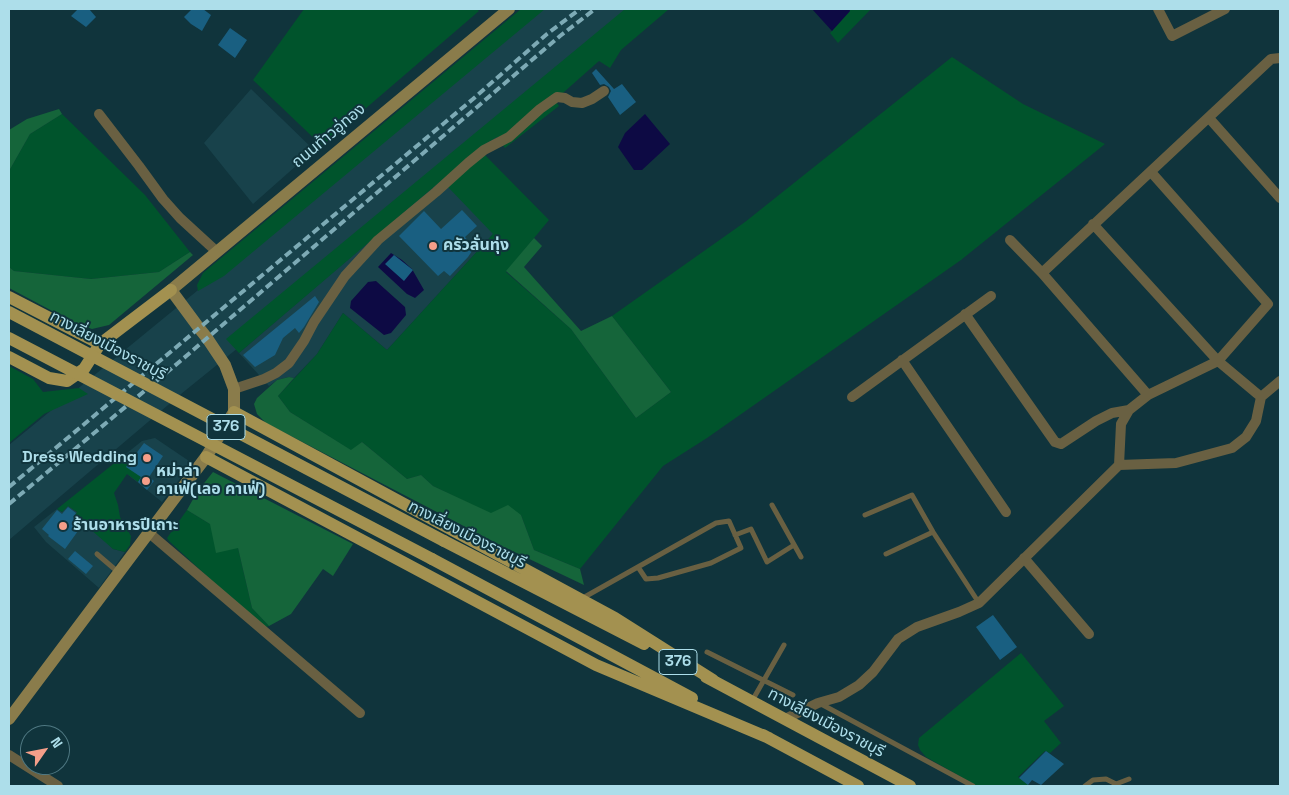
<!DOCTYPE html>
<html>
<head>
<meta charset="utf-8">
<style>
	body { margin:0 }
	#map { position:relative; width:1289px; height:795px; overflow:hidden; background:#10343c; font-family:"Space Grotesk",sans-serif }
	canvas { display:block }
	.frame { position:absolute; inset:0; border:10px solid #addeea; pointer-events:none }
	.north { position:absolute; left:20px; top:725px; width:50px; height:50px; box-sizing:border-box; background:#10343c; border:1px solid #4f7882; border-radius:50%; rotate:57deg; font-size:14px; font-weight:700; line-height:20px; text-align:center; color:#addeea }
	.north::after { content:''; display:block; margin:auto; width:18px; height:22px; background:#f49e89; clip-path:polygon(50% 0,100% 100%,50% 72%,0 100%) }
</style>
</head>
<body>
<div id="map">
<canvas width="1289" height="795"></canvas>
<div class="frame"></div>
<div class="north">N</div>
</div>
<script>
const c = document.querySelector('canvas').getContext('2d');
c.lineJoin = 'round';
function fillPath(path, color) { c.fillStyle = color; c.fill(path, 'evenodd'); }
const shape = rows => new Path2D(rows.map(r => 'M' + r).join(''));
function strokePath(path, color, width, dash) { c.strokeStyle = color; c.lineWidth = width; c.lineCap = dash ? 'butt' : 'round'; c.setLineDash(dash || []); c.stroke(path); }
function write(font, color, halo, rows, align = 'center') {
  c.font = font + ' "Space Grotesk","Noto Sans Thai",sans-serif'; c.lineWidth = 4; c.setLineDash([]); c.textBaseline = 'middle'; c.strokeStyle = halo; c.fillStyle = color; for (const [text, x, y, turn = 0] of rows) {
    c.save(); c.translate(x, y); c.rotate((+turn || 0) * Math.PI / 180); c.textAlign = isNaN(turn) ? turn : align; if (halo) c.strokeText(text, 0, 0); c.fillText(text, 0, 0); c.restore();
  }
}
const built = shape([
	[541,9,652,9,555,90,443,181,494,233,387,350,343,313,317,354,294,378,289,377,277,380,269,386,239,353,359,250,181,394,9,540,9,445],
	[251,89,314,150,253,204,204,143],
	[155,438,192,463,162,502,121,469,127,462,122,457,142,441],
	[68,505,77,512,113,549,125,552,99,588,46,542,34,527,57,509,62,512]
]);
const green = shape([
	[304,9,476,9,479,11,322,146,253,80],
	[521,9,545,9,224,276,198,291,197,285,203,273],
	[625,9,669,9,621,50,610,68,599,61,555,100,559,106,505,148,497,137,487,143,442,180,239,353,226,339],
	[849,9,871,9,838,43,830,33,850,11],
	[952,57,1023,104,1105,144,961,260,707,438,663,466,580,569,534,550,521,515,491,514,433,486,421,475,407,479,362,442,352,451,290,412,278,396,317,354,343,313,387,350,493,234,448,187,484,154,549,220,506,272,571,329,636,418,671,392,612,316,745,222],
	[62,114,145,195,190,252,159,272,91,279,14,271,9,267,9,171,30,134],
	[9,366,33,379,43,392,79,388,88,394,44,414,9,443],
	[122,457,143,474,138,482,127,474,114,493,118,505,120,517,131,536,130,545,125,552,113,549,75,516,77,512,68,506,62,512,57,509],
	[187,510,210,524,238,548,252,608,269,626,263,628,169,541,167,538],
	[1021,653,1064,706,1044,721,1061,743,1050,753,1045,751,1018,777,1030,786,977,786,926,757,920,750,918,745,919,738]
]);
const forest = shape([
	[59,109,62,114,30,134,9,171,9,130,27,119],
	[534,238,542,246,524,267,581,331,612,316,671,392,636,418,571,329,506,271],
	[190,252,193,255,109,325,92,329,73,322,9,288,9,267,14,271,91,279,159,272],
	[289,377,294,378,278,396,290,412,351,450,362,442,407,479,421,475,433,486,491,513,508,505,521,515,534,550,580,569,584,585,504,547,266,423,257,414,254,404,257,398,277,380],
	[213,472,353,544,333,576,323,569,291,614,269,626,252,608,238,548,216,553,210,524,187,510,197,492]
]);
const water = shape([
	[812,9,849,9,850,11,832,31],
	[645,114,670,144,642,170,634,170,618,147,625,133],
	[391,253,402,260,412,269,424,290,415,298,407,294,378,267],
	[376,281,405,307,406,315,391,333,384,335,350,308,351,301,368,282]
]);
const building = shape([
	[78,9,89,9,96,17,86,27,71,16],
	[192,9,203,9,211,15,202,31,191,24,184,17],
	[230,28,247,40,235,58,218,45],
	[596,69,614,89,622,84,636,102,620,115,608,97,611,91,609,87,604,84,600,85,592,73],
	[462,210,477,226,465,237,474,248,468,257,450,276,444,271,438,276,399,236,424,211,441,229],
	[394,255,413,270,404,281,385,264],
	[315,296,319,302,304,327,299,333,295,328,283,338,275,355,255,367,243,355],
	[144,443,163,456,149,477,154,481,147,490,138,482,141,477,126,467],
	[68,507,76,513,74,516,83,524,65,549,48,536,49,535,42,529,57,510,62,514],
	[75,551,93,566,86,574,68,559],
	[993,615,1017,647,1000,660,976,627],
	[1046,751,1064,764,1041,785,1032,780,1028,785,1019,778]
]);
const lane = shape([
	[772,505,801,557],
	[865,515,912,495,933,532,979,603],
	[735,535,751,529,767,562,794,545],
	[97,554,118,572],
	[886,554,933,532],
	[581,599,716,523,729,521,741,548,711,563,658,578,646,579,638,567],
	[707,652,793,695],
	[752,701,784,645],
	[821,704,973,786],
	[1085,786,1093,780,1106,779,1116,784,1129,779]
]);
const street = shape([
	[1158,9,1172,36,1225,9],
	[99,114,139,166,163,199,180,218,216,251],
	[1209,118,1280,198],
	[1093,224,1218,361,1261,397],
	[1010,240,1042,273,1148,395],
	[1042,273,1271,59,1280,58],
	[965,314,1055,442,1061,444,1096,421,1112,413,1129,410],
	[902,360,1006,512],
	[234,389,264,379,276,373,289,363,304,341,314,322,345,276,378,240,436,192,468,163,484,150,509,137,540,109,557,97,565,98,572,102,582,103,592,99,604,91],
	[852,397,991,296],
	[1119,465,1176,463,1232,448,1246,437,1256,421,1261,397,1280,381],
	[148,532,360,713],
	[1024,558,1089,634],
	[785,719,818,703,839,697,859,685,873,672,898,639,917,627,959,612,979,603,1119,465,1121,424,1129,410,1148,395,1218,361,1268,304,1151,172],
	[9,755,58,786]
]);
const secondary = shape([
	[9,719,177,495,206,457,234,412,234,389,225,365,207,338,199,328,171,290,509,9]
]);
const primary = shape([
	[9,297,100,344,84,369,67,381,49,378,9,357],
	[100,344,171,290],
	[234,412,615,618,713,680],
	[206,457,596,665,769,738],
	[444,541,644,644],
	[432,559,692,698],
	[706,677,910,786],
	[763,735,858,786]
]);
const rail = shape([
	[9,487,473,99,547,34,580,9],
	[9,504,178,363,560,36,595,9]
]);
const primaryBridge = shape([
	[9,312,444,541],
	[9,338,432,559]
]);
const markers = [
	[433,246,5,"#f49e89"],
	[147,458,5,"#f49e89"],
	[146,481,5,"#f49e89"],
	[63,526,5,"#f49e89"]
];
const shields = [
	[226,427,38],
	[678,662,38]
];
const shieldNames = [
	["376",226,427],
	["376",678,662]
];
const streetNames = [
	["ถนนท้าวอู่ทอง",329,136,-40],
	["ทางเลี่ยงเมืองราชบุรี",108,346,28],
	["ทางเลี่ยงเมืองราชบุรี",467,535,27],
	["ทางเลี่ยงเมืองราชบุรี",826,723,28]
];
const poiNames = [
	["ครัวลั่นทุ่ง",443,246],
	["Dress Wedding",137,458,"right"],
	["หม่าล่า",156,472],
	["คาเฟ่(เลอ คาเฟ่)",156,490],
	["ร้านอาหารปีเถาะ",73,526]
];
fillPath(built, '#18424b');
fillPath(green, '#00542c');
fillPath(forest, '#15653a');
fillPath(water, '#0d0a44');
fillPath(building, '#195f81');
strokePath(lane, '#696042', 5);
strokePath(street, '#696042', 10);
strokePath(secondary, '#8a7c4b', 12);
strokePath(primary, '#a39150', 12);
strokePath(rail, '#7daab5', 4, [8, 4]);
strokePath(primaryBridge, '#a39150', 12);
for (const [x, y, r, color] of markers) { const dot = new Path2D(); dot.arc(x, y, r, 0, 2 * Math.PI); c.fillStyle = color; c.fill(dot); strokePath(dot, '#10343c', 2); }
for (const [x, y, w] of shields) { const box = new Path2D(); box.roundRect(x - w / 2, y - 12.5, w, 25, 4); c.fillStyle = '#10343c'; c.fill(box); strokePath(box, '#addeea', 1); }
write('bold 15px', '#addeea', null, shieldNames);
write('16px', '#addeea', '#10343c', streetNames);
write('bold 16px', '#addeea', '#10343c', poiNames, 'left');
</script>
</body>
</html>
